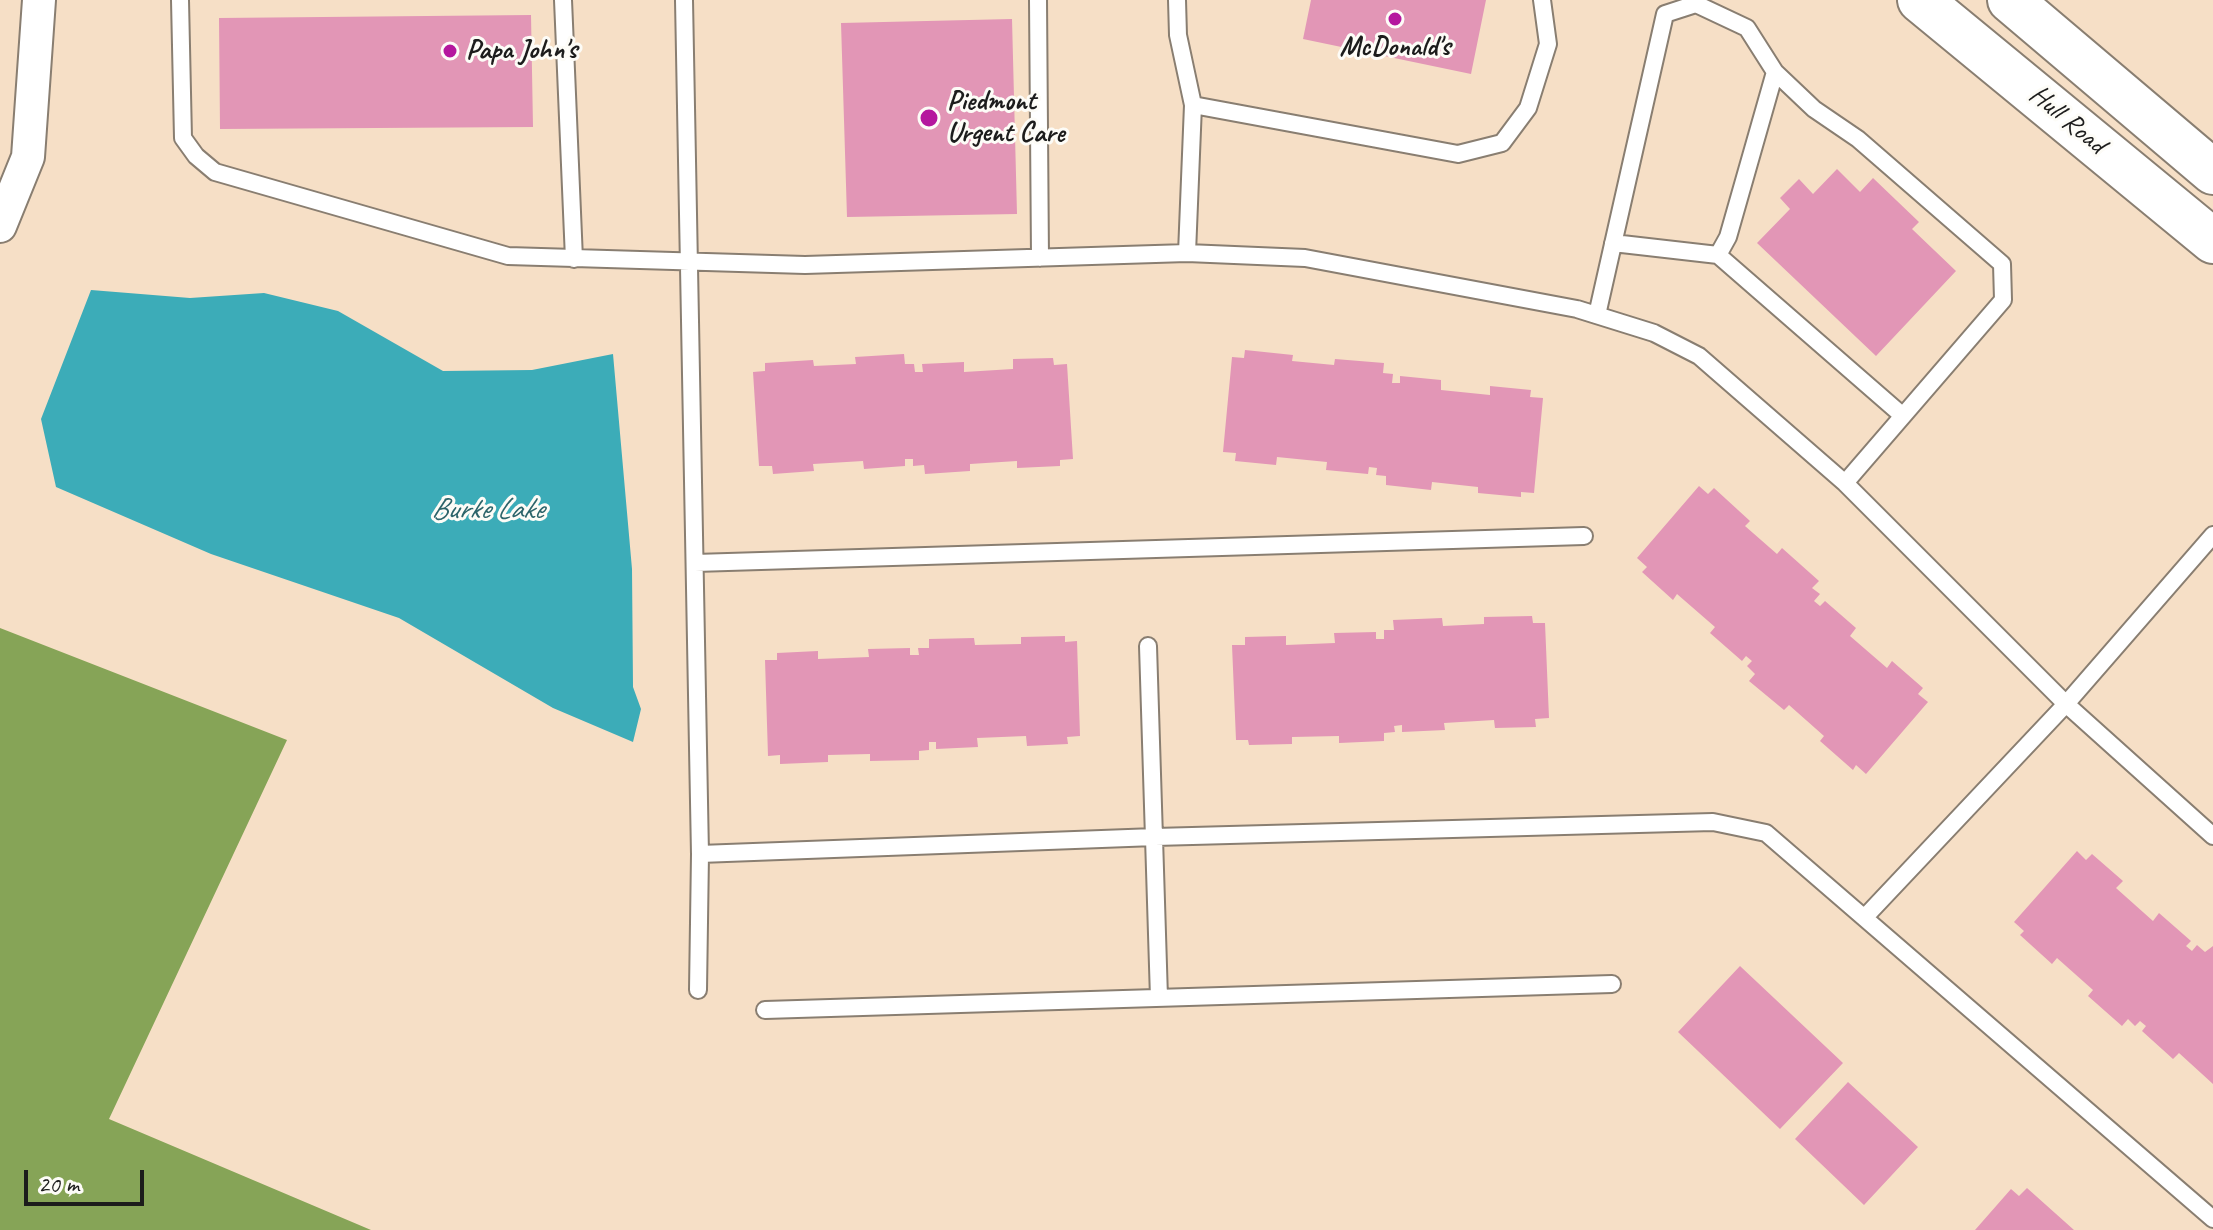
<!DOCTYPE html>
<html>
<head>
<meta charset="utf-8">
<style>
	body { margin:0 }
	#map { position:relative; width:2213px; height:1230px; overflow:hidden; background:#f6dfc6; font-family:Caveat,sans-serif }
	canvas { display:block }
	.scale { position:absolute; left:24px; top:1170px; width:120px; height:36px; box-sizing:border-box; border:4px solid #1c1c1c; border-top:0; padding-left:10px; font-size:24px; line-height:28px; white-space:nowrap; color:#1c1c1c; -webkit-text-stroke:6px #fdfcf7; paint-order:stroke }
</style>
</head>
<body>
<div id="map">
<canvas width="2213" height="1230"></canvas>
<div class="scale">20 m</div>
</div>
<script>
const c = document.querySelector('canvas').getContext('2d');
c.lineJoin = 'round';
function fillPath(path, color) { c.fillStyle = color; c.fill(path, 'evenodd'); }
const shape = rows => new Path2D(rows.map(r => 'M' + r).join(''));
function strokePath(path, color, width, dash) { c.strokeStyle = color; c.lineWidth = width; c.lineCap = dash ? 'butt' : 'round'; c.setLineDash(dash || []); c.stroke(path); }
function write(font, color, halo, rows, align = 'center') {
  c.font = font + ' Caveat,sans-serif'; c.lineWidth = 6; c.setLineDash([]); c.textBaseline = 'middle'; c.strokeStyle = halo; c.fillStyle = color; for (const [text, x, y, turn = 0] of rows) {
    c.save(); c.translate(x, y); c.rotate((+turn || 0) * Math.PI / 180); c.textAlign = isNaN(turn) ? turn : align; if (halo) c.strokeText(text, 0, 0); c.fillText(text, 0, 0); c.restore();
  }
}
const forest = shape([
	[0,628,287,740,109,1119,371,1230,0,1230]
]);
const water = shape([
	[91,290,190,298,264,293,338,311,443,371,532,370,613,354,632,569,633,687,641,709,633,742,553,708,399,618,211,554,56,487,41,419]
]);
const building = shape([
	[1311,0,1486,0,1471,74,1303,39],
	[531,15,533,127,220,129,219,18],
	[1012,19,1017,214,847,217,841,23],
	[1837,169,1860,192,1873,178,1919,222,1912,229,1956,271,1876,356,1757,243,1790,209,1780,198,1799,179,1813,194],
	[1245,350,1293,355,1292,361,1334,365,1335,359,1384,363,1383,373,1393,374,1392,383,1400,383,1400,376,1441,380,1441,390,1490,395,1490,386,1531,390,1530,397,1543,398,1534,493,1521,492,1521,497,1478,493,1478,487,1432,482,1431,490,1386,485,1386,476,1376,475,1377,468,1369,467,1368,474,1326,470,1327,462,1277,457,1276,465,1235,461,1236,453,1223,452,1232,357,1244,358],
	[904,354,905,364,914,364,915,372,923,372,922,364,964,362,964,372,1013,369,1013,359,1053,358,1054,365,1067,364,1073,459,1060,460,1060,466,1017,468,1017,461,970,464,970,471,925,474,924,465,913,466,913,459,905,459,905,466,864,469,863,461,813,464,814,471,773,474,772,466,759,466,753,372,765,371,765,363,813,360,814,366,856,364,855,357],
	[1699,486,1708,494,1714,488,1750,521,1745,526,1777,554,1782,548,1819,581,1812,588,1820,594,1814,601,1820,606,1825,601,1856,628,1850,636,1887,668,1892,661,1923,688,1918,694,1928,702,1866,774,1856,765,1853,770,1820,741,1824,736,1789,705,1784,710,1749,681,1755,674,1747,666,1752,661,1746,656,1742,661,1710,633,1715,627,1677,594,1673,600,1642,572,1647,567,1637,558],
	[1532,616,1533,623,1545,623,1549,718,1535,719,1536,727,1495,728,1494,720,1444,723,1445,730,1402,732,1402,725,1394,726,1395,732,1384,733,1384,741,1339,743,1339,736,1292,737,1292,744,1249,745,1248,740,1236,740,1232,645,1245,645,1245,637,1286,636,1286,645,1335,643,1334,633,1376,632,1376,639,1384,639,1384,630,1394,630,1393,620,1442,618,1443,626,1484,624,1484,617],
	[1065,636,1065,642,1077,641,1080,736,1067,737,1068,744,1027,746,1026,736,977,738,978,747,936,749,936,742,929,742,929,750,919,751,919,760,870,761,870,754,828,755,828,762,780,764,780,755,768,756,765,660,777,660,777,653,818,651,818,659,869,657,868,649,910,648,910,655,919,655,918,648,929,648,929,639,974,638,975,645,1021,644,1021,637],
	[2077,851,2086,860,2092,854,2123,881,2116,888,2153,921,2159,913,2191,941,2186,946,2192,951,2197,945,2205,952,2213,946,2213,1084,2179,1053,2173,1059,2142,1031,2146,1026,2140,1021,2135,1026,2128,1019,2122,1026,2088,996,2093,990,2057,958,2052,964,2020,935,2024,931,2014,922],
	[1740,966,1843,1063,1780,1129,1678,1032],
	[1848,1082,1918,1147,1864,1205,1795,1139],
	[2027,1188,2074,1230,1975,1230,2011,1189,2019,1196]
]);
const lane = shape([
	[180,0,183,138,196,156,215,172,508,256,805,265,1187,253,1305,258,1577,309,1654,333,1699,356,1845,483,2066,704,2213,535],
	[563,0,574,259],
	[684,0,700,854,1155,837,1713,822,1766,833,2213,1219],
	[1038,0,1040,258],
	[1177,0,1178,35,1193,105,1187,253],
	[1775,72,1728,237,1718,255,1903,416],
	[1193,105,1458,154,1502,143,1528,108,1548,44,1542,0],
	[1613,243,1718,255],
	[1597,315,1665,14,1696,4,1747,28,1775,72,1814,109,1858,139,2002,264,2003,300,1845,483],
	[695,563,1584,536],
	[1148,646,1159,998],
	[1865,917,2066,704,2213,836],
	[698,990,700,854],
	[765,1010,1612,984]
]);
const street = shape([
	[0,226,28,157,39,0]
]);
const secondary = shape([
	[1920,0,2213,241],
	[2010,0,2213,172]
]);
const markers = [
	[1395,19,8,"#b5179e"],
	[450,51,8,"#b5179e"],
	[929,118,10,"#b5179e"]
];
const poiNames = [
	["McDonald's",1395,48,"center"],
	["Papa John's",466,51],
	["Piedmont",947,102],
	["Urgent Care",947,134]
];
const streetNames = [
	["Hull Road",2067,120,40]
];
const waterNames = [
	["Burke Lake",487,510]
];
fillPath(forest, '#86a457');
fillPath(water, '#3cacb8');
fillPath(building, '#e296b6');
strokePath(lane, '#897e71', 20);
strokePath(street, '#897e71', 36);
strokePath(secondary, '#897e71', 48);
strokePath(lane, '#fff', 16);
strokePath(street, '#fff', 32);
strokePath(secondary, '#fff', 44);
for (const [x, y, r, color] of markers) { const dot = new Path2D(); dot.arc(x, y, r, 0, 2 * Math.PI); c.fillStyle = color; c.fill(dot); strokePath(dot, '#fdfcf7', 3); }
write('bold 28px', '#1c1c1c', '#fdfcf7', poiNames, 'left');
write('28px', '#1c1c1c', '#fdfcf7', streetNames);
write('italic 30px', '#2c646a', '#fdfcf7', waterNames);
</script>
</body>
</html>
